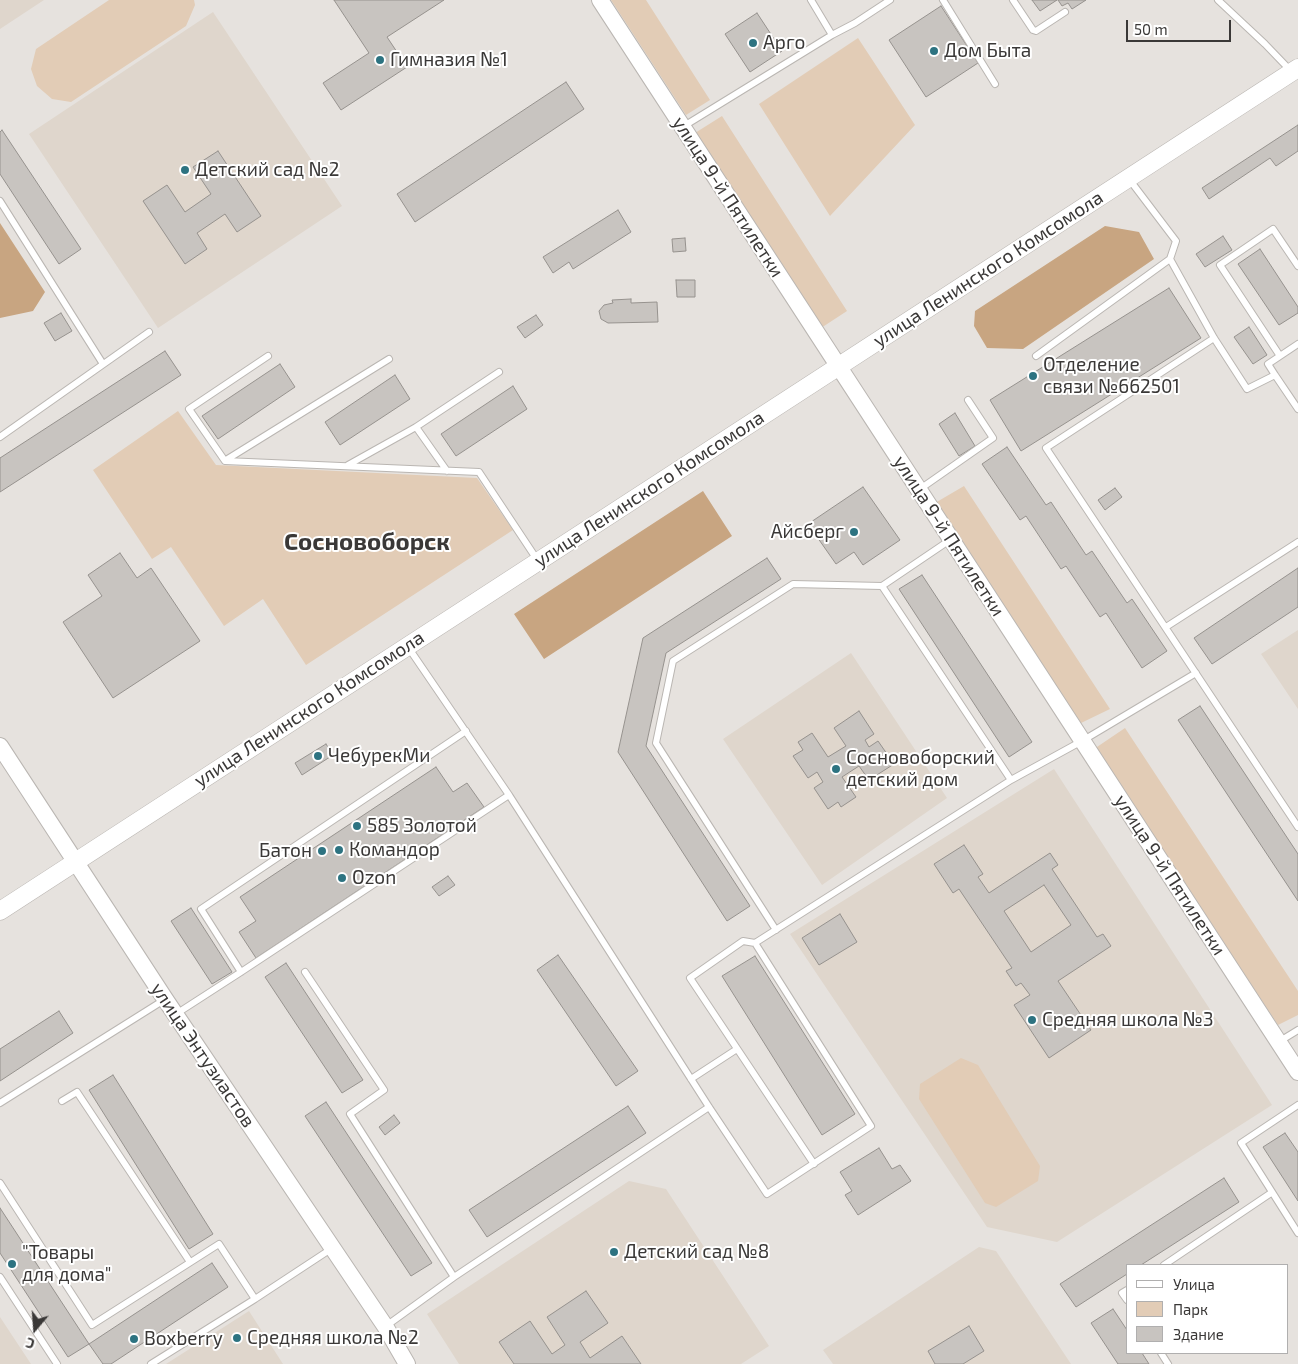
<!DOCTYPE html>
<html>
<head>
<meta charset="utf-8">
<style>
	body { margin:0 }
	#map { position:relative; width:1298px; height:1364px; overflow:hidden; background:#e6e2de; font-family:"Exo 2",sans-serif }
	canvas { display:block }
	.legend { position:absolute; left:1126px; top:1264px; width:162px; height:90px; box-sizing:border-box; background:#fff; border:1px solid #b0afaf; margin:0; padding:6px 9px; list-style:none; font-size:15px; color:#3a3837 }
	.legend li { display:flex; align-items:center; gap:10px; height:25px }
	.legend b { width:25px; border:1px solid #b0afaf }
	.north { position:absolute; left:10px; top:1304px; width:50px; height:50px; -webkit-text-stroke:4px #fff; paint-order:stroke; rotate:198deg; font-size:14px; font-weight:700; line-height:20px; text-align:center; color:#3a3837 }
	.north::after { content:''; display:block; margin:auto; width:18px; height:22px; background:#3a3837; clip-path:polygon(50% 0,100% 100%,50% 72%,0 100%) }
	.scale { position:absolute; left:1126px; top:20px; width:105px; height:22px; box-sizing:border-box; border:2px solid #3a3837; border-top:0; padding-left:6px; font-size:15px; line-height:18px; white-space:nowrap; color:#3a3837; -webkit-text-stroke:4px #fff; paint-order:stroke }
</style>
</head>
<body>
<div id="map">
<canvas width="1298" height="1364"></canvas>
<ul class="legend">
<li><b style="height:6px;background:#fff"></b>Улица</li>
<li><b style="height:14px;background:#e2ccb6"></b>Парк</li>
<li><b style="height:14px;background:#c8c4c0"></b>Здание</li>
</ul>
<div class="north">С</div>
<div class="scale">50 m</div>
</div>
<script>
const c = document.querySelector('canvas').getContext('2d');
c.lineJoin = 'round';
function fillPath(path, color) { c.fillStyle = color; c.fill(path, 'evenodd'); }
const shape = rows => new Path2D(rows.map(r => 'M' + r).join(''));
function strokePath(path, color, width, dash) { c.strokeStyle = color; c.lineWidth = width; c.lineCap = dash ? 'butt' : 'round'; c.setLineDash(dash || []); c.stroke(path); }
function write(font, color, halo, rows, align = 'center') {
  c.font = font + ' "Exo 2",sans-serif'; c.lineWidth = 4; c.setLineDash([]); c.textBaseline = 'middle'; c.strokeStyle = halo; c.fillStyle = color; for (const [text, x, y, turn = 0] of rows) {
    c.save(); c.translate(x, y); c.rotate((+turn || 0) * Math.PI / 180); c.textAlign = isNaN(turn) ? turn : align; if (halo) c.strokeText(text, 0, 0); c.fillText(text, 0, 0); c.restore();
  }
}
const built = shape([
	[0,0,44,0,0,29],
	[213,12,342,206,158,328,29,134],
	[1298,630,1298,709,1261,654],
	[851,653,947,798,822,885,723,739],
	[1054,769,1272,1105,1057,1242,987,1227,790,934],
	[629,1181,666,1189,769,1346,741,1364,459,1364,427,1314],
	[979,1247,996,1251,1071,1364,833,1364,823,1350],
	[249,1311,283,1364,166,1364],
	[0,1317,31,1364,0,1364]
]);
const green = shape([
	[109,0,194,0,195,5,186,26,71,102,52,99,37,86,31,69,36,49],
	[611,0,646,0,710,100,686,115],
	[858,38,915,125,830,216,759,104],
	[722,116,847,311,821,328,695,133],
	[178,411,216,465,477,478,513,530,306,665,263,599,224,626,171,547,152,559,93,470],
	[964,486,1110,709,1081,723,935,503],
	[1125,728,1298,991,1298,1015,1278,1025,1094,749],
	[961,1058,978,1065,1040,1166,1038,1181,996,1207,985,1203,919,1099,920,1084]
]);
const forest = shape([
	[0,223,45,292,33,311,0,318],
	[1105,226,1139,232,1154,259,1023,349,987,348,974,326,975,311],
	[703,491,732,536,544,659,514,614]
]);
const building = shape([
	[334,0,444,0,387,37,407,67,341,110,323,83,369,53,334,0],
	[1032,0,1057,0,1040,11,1032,0],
	[1058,0,1086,0,1072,9,1068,3,1062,6,1058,0],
	[941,6,978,63,926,97,889,40,941,6],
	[757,13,782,51,750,72,725,34,757,13],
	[566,82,584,109,415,222,397,194,566,82],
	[1298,125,1298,151,1276,166,1270,158,1209,199,1202,188,1298,125],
	[2,130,81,249,59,264,0,174,0,132,2,130],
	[218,151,261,216,237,232,225,214,197,233,207,249,185,264,143,201,167,185,185,212,211,194,193,167,218,151],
	[618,210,631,232,573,269,569,262,553,273,543,257,618,210],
	[1223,236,1232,250,1205,267,1196,254,1223,236],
	[685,238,686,251,673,252,672,239,685,238],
	[1260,249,1298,307,1298,313,1279,325,1238,264,1260,249],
	[676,280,695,280,695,297,677,297,676,280],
	[1169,288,1201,338,1021,451,990,400,1169,288],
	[631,299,631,303,657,302,658,322,608,323,601,319,599,311,604,305,613,303,612,300,631,299],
	[61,313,72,331,55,341,44,323,61,313],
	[536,315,543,325,525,338,517,327,536,315],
	[1249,327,1267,355,1253,364,1234,337,1249,327],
	[165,351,181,375,0,492,0,458,165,351],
	[280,364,295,387,218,439,202,416,280,364],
	[395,375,410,399,340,445,325,422,395,375],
	[513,386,527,409,456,456,441,434,513,386],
	[955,413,975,446,959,456,939,424,955,413],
	[1007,447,1046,505,1051,502,1086,555,1092,551,1127,603,1132,599,1167,651,1142,668,1106,613,1100,617,1066,566,1061,569,1026,516,1020,520,982,464,1007,447],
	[863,487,900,540,863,565,854,552,836,564,808,524,863,487],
	[1115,488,1122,497,1105,510,1098,500,1115,488],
	[120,553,137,578,151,568,200,641,113,698,63,622,102,596,88,575,120,553],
	[767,558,781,579,666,653,646,746,750,906,727,921,618,752,643,638,767,558],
	[1298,568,1298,607,1212,664,1194,638,1298,568],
	[922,575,1032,742,1009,757,899,589,922,575],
	[1200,706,1298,854,1298,901,1178,720,1200,706],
	[859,711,874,734,865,740,869,747,878,741,894,764,869,780,859,766,842,777,856,797,841,807,838,802,828,809,814,788,823,782,817,772,808,778,793,756,803,750,798,742,812,733,828,757,846,746,834,728,859,711],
	[326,744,333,755,302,775,295,763,326,744],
	[436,767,453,792,467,783,484,807,256,958,239,932,256,921,240,897,436,767],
	[964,845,983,874,978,877,989,893,1050,853,1058,865,1052,869,1097,937,1103,934,1111,946,1058,981,1091,1030,1049,1058,1014,1005,1030,995,1021,983,1016,986,1006,971,1012,968,959,889,953,893,934,864,964,845],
	[1044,885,1071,925,1031,952,1004,911,1044,885],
	[448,876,455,885,439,896,432,887,448,876],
	[191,908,232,972,212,984,171,921,191,908],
	[840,914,857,942,819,965,802,938,840,914],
	[558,955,638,1071,616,1086,537,970,558,955],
	[755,956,855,1114,822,1135,722,976,755,956],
	[286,963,363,1080,342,1093,265,977,286,963],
	[59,1011,73,1033,0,1081,0,1049,59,1011],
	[113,1075,213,1234,189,1249,89,1090,113,1075],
	[326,1102,432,1263,411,1276,305,1116,326,1102],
	[628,1106,646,1133,487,1237,469,1210,628,1106],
	[394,1115,400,1123,385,1135,379,1127,394,1115],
	[1285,1133,1298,1152,1298,1201,1263,1147,1285,1133],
	[879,1148,892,1169,900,1165,911,1181,858,1215,845,1195,852,1191,840,1172,879,1148],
	[1224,1178,1239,1202,1141,1265,1127,1265,1127,1274,1076,1307,1060,1284,1224,1178],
	[0,1208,89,1344,68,1357,0,1253,0,1208],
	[212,1263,228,1287,111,1364,103,1364,89,1344,212,1263],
	[586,1291,608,1323,580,1342,590,1358,622,1336,641,1364,514,1364,499,1342,530,1321,552,1354,565,1345,547,1317,586,1291],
	[1113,1309,1127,1330,1127,1353,1142,1353,1149,1364,1118,1364,1091,1323,1113,1309],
	[969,1326,984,1351,963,1364,935,1364,928,1351,969,1326]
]);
const service = shape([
	[811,0,832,35],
	[943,0,995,84],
	[1013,0,1033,30,1036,31,1065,12],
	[1218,0,1265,44,1290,70],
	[684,126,832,35,855,23,890,0],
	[1129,179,1176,241,1170,259,1214,338,1247,389,1275,375,1298,409],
	[0,201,103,364],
	[1214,338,1046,448,1298,827],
	[268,356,189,409,225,461,479,472,538,561],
	[1036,356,1170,259],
	[1280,356,1220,265,1273,229,1298,266],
	[1275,375,1268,364,1298,344],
	[416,427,447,471],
	[0,437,149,332],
	[226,460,389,359],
	[348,465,416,427,499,372],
	[920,489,993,438,968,400],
	[882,586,1011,780],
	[1166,627,1298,542],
	[408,647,509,795,709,1107,767,1194,871,1126,755,943],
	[776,930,656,743,673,661,793,584,882,586,950,540],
	[241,972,201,909,466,731],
	[305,972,384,1090,350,1114,454,1277],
	[176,1014,241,972,509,795],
	[1280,1041,1298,1030],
	[691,1079,737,1049],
	[62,1101,77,1092,190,1262],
	[0,1103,164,1000],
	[1298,1105,1241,1143,1298,1233],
	[814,1164,690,978,743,941,755,943,1011,780,1082,741,1196,673],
	[0,1183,92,1325,219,1244,255,1299],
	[1164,1265,1271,1193],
	[0,1277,57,1364],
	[1127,1290,1122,1293,1127,1300],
	[386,1326,454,1277,709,1107],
	[1161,1353,1168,1364],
	[151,1364,255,1299,331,1249]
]);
const tertiary = shape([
	[600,0,1298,1072],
	[0,746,165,999,385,1326,407,1364]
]);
const secondary = shape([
	[0,911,1298,68]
]);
const markers = [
	[753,43,5,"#2d7381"],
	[934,51,5,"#2d7381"],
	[380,60,5,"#2d7381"],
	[185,170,5,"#2d7381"],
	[1033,376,5,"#2d7381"],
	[854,532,5,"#2d7381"],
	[318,756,5,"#2d7381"],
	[836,769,5,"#2d7381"],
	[357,826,5,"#2d7381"],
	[339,850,5,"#2d7381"],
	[322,851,5,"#2d7381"],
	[342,878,5,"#2d7381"],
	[1032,1020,5,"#2d7381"],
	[614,1252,5,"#2d7381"],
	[12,1264,5,"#2d7381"],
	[237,1338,5,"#2d7381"],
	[134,1339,5,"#2d7381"]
];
const poiNames = [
	["Арго",763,43],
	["Дом Быта",944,51],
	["Гимназия №1",390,60],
	["Детский сад №2",195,170],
	["Отделение",1043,365],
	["связи №662501",1043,387],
	["Айсберг",844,532,"right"],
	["ЧебурекМи",328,756],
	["Сосновоборский",846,758],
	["детский дом",846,780],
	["585 Золотой",367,826],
	["Командор",349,850],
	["Батон",312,851,"right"],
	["Ozon",352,878],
	["Средняя школа №3",1042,1020],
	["Детский сад №8",624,1252],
	["\"Товары",22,1253],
	["для дома\"",22,1275],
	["Средняя школа №2",247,1338],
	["Boxberry",144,1339]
];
const streetNames = [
	["улица 9-й Пятилетки",728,197,57],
	["улица Ленинского Комсомола",988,269,-33],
	["улица Ленинского Комсомола",649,489,-33],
	["улица 9-й Пятилетки",949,536,57],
	["улица Ленинского Комсомола",309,709,-33],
	["улица 9-й Пятилетки",1170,875,57],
	["улица Энтузиастов",203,1055,56]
];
const districtNames = [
	["Сосновоборск",367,542]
];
fillPath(built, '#dfd6cc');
fillPath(green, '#e2ccb6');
fillPath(forest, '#c8a581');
fillPath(building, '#c8c4c0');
strokePath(building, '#96928e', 1);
strokePath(service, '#bab6b2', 8);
strokePath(tertiary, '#bab6b2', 18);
strokePath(secondary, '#bab6b2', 19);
strokePath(service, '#fff', 6);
strokePath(tertiary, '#fff', 16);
strokePath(secondary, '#fff', 18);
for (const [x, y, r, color] of markers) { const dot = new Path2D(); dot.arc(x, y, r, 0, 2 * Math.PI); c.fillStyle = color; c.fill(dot); strokePath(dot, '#fff', 2); }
write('19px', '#3a3837', '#fff', poiNames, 'left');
write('19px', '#3a3837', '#fff', streetNames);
write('bold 24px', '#3a3837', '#fff', districtNames);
</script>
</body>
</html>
